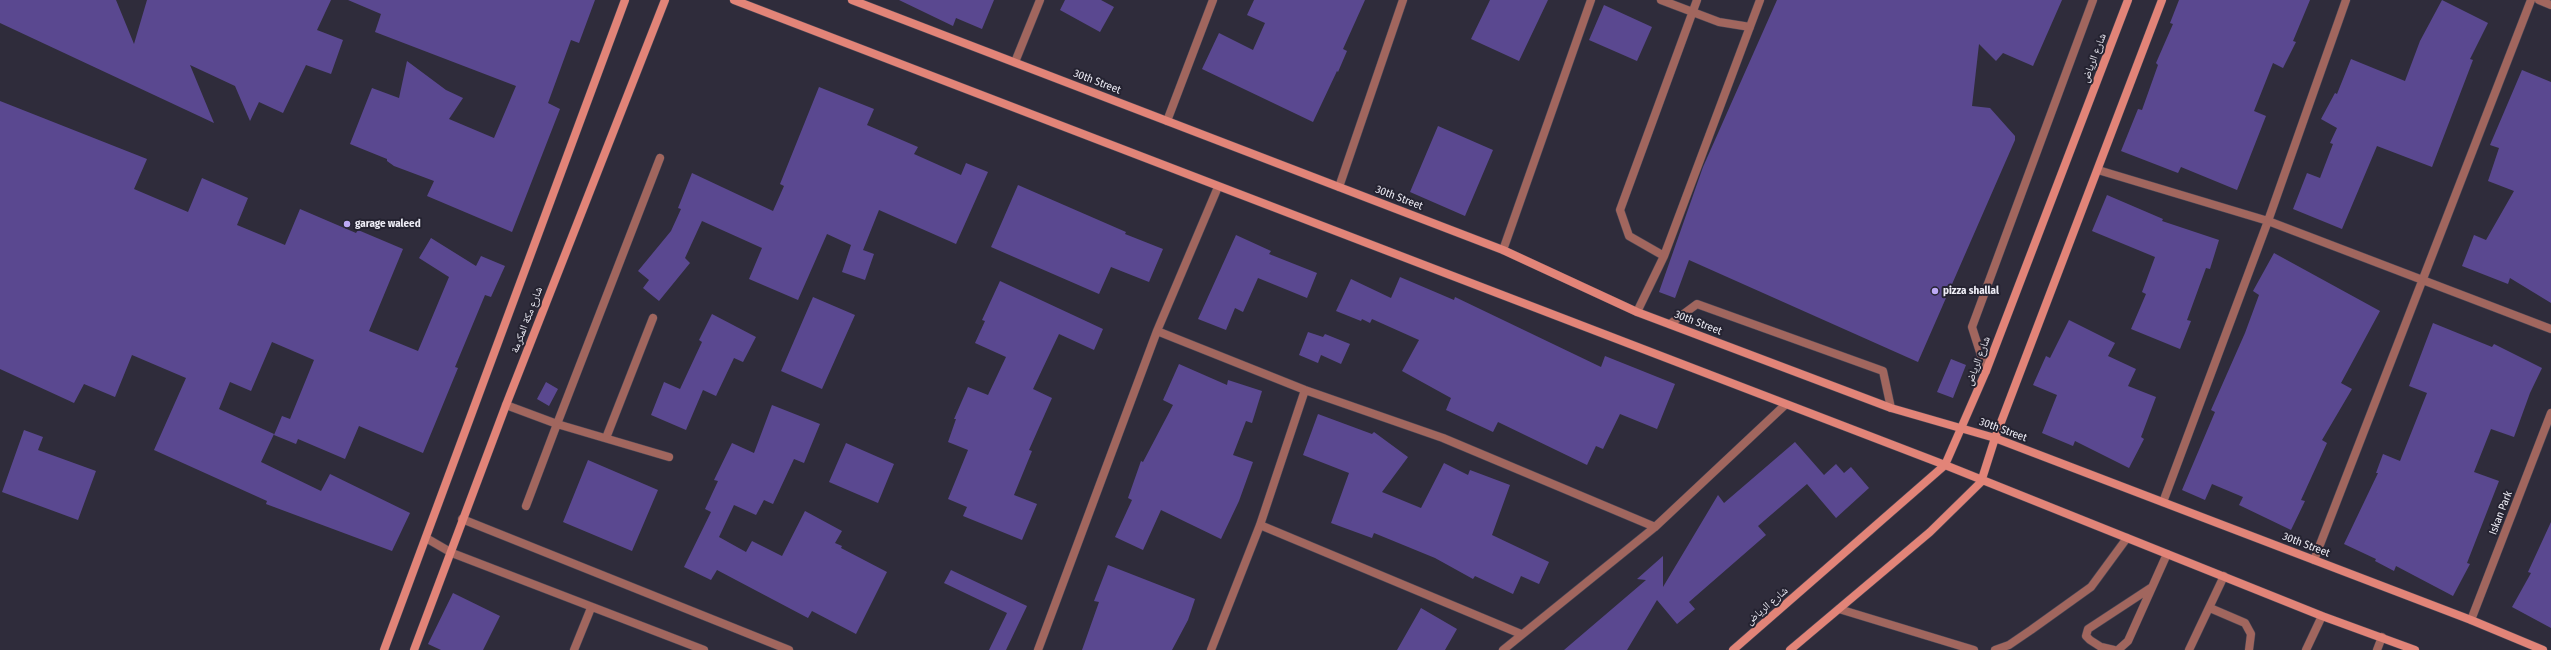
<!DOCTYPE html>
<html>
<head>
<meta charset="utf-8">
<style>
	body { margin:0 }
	canvas { display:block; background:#2f2c3b }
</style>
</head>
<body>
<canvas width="2551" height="650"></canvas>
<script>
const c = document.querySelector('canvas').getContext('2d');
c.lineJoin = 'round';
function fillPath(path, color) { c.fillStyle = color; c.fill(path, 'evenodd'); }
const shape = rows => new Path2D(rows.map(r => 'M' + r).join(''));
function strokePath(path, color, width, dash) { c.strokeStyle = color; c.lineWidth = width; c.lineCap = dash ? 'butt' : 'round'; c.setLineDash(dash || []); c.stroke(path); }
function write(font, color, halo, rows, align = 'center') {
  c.font = font + ' "Fira Sans Condensed","Noto Naskh Arabic",sans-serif'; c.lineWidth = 4; c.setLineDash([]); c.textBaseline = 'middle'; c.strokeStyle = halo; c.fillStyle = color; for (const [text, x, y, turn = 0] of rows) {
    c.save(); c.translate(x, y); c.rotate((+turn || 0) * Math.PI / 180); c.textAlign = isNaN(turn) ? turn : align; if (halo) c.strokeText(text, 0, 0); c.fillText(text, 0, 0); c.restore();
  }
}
const building = shape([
	[0,0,116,0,134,44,147,0,331,0,317,30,343,40,331,74,306,65,283,113,259,102,250,121,235,86,190,65,214,123,0,23],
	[348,0,595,0,579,43,571,40,548,103,560,109,512,232,427,196,434,181,394,166,387,161,387,159,350,144,372,88,399,98,407,61,446,90,463,98,449,119,494,138,516,86,375,32,381,14],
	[899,0,994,0,982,29,956,18,953,26],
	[1065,0,1101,0,1114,7,1100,32,1060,10],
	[1254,0,1365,0,1343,49,1347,51,1338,72,1337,71,1313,122,1202,69,1219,33,1253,50,1265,23,1247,15],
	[1490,0,1548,0,1519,61,1471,39],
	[1777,0,2062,0,2033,66,2003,53,1996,61,1979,44,1972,106,1990,108,2015,136,2015,140,1918,362,1689,260,1675,298,1659,292,1703,167],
	[2179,0,2310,0,2293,41,2296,42,2283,68,2273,63,2254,111,2266,116,2237,190,2181,167,2178,173,2121,151,2138,109,2142,110,2158,65,2156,63,2173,24,2170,23],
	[2442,0,2488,23,2470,59,2473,60,2432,167,2377,146,2342,229,2293,209,2307,173,2320,178,2333,144,2330,143,2337,128,2321,119,2335,93,2337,94,2351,59,2405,81,2420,41],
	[1604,5,1652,27,1637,61,1589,40],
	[2522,70,2551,82,2551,303,2510,278,2508,284,2462,266,2474,235,2486,240,2514,191,2488,181,2499,148,2490,145],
	[819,87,874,109,867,125,918,147,914,154,961,175,966,163,988,172,956,244,879,210,863,250,874,254,865,280,842,272,851,245,827,234,798,300,749,279,762,248,702,221,685,258,690,263,659,301,643,288,649,280,638,271,671,231,681,209,678,208,692,173,773,211,784,186,780,184],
	[0,101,147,159,134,189,188,212,202,178,248,198,237,225,285,245,300,209,356,233,358,230,403,249,369,331,418,351,449,277,419,258,431,238,476,266,481,256,505,266,491,297,485,295,455,367,458,368,423,453,359,426,345,459,298,439,296,444,274,435,282,416,290,419,314,360,272,342,251,391,230,382,219,409,274,434,261,462,321,491,330,474,410,513,392,551,266,504,267,501,154,450,186,378,132,355,115,397,84,384,74,403,0,369],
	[1438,126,1493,150,1465,216,1410,192],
	[1018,185,1126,232,1125,234,1163,249,1149,282,1111,267,1099,294,991,247],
	[2107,195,2163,219,2162,221,2219,240,2210,269,2206,268,2187,320,2191,321,2180,349,2131,329,2146,294,2142,292,2155,257,2092,231],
	[1236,235,1271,251,1269,254,1317,273,1307,298,1258,278,1243,312,1235,308,1226,330,1198,319],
	[2274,253,2380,311,2341,383,2352,389,2322,440,2327,443,2301,500,2305,501,2291,530,2239,505,2243,497,2212,484,2205,500,2182,490,2215,412,2211,410,2245,333,2259,295,2253,291],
	[1400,277,1454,300,1455,297,1601,367,1605,356,1675,384,1657,429,1620,414,1603,449,1596,446,1587,465,1498,422,1493,432,1446,410,1451,398,1402,371,1419,340,1372,319,1370,323,1362,319,1361,321,1336,311,1351,279,1391,298],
	[1000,281,1103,329,1094,350,1059,334,1033,389,1052,398,1029,450,1032,451,1014,495,1037,504,1022,540,963,516,967,507,948,499,968,450,948,442,956,419,954,419,968,387,988,395,1006,357,975,343,985,321,982,320],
	[813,297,855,315,822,389,781,371],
	[712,314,756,337,743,362,734,358,716,396,703,390,686,430,651,415,664,382,680,389,702,342,699,340],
	[2069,320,2115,343,2108,356,2136,369,2128,386,2156,397,2141,437,2144,439,2129,468,2075,441,2073,446,2042,433,2057,395,2033,385,2046,356,2050,358],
	[2433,323,2492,347,2494,344,2542,368,2530,393,2514,437,2491,429,2474,472,2499,481,2467,563,2470,564,2453,596,2396,566,2394,571,2375,561,2376,559,2344,544,2378,473,2376,473,2383,454,2400,461,2427,393,2409,386],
	[1308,332,1323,337,1325,334,1350,344,1341,364,1321,355,1318,363,1299,355],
	[1951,359,1966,365,1953,398,1937,392],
	[1179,364,1227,385,1228,380,1262,391,1252,423,1246,421,1233,455,1253,462,1239,501,1221,539,1161,510,1143,550,1115,537,1132,500,1128,498,1141,461,1143,462,1173,405,1163,400],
	[546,382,558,389,549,406,537,399],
	[772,405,820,424,804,463,794,459,773,504,764,500,756,515,734,505,719,537,746,552,752,541,782,556,805,511,842,531,835,543,842,546,841,548,887,572,856,634,812,611,808,618,717,570,711,580,684,567,711,512,705,509,718,481,714,480,732,443,754,453],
	[1318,414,1372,434,1374,432,1408,457,1382,492,1421,508,1444,463,1468,475,1470,470,1510,485,1492,535,1549,562,1539,584,1521,576,1513,594,1475,576,1473,579,1435,558,1374,533,1372,538,1331,523,1349,473,1303,455],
	[24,430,43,437,38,450,96,471,78,520,2,492],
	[1795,442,1824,475,1836,464,1844,473,1851,467,1869,488,1836,518,1807,484,1758,526,1766,535,1689,602,1695,609,1677,624,1657,600,1627,650,1564,650,1646,580,1637,579,1663,556,1663,587,1718,495,1724,503],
	[846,443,894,464,878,503,829,482],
	[588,460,658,490,632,551,563,522],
	[2551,522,2551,628,2512,607,2531,573,2528,572],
	[1108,565,1195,599,1188,620,1172,650,1082,650,1099,602,1094,601],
	[951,570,1027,606,1006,650,989,650,1007,613,944,583],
	[453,593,500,616,483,650,441,650,428,644],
	[1421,608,1457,629,1445,650,1397,650]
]);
const lane = shape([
	[660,158,557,424,669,457],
	[506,405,557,424,526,506],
	[606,438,653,318],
	[2210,608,2245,623,2251,634,2249,650],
	[1839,609,1974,650],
	[1995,650,2009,645,2031,630,2091,587,2127,538],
	[2114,650,2101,647,2090,640,2086,636,2088,629,2152,587],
	[2118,650,2128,641,2167,554],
	[2189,650,2224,576]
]);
const street = shape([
	[1661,0,1719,22,1750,27],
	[2539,0,2551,5],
	[1015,62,1040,0],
	[1167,121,1213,0],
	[2098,170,2268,221,2551,329],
	[1339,187,1403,0],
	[1503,250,1591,0],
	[1664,256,1629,236,1620,210,1697,0],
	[1637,312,1664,256,1760,0],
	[1670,324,1697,304,1883,371,1891,408],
	[1157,331,1305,390,1443,438,1655,527],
	[1986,371,1972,327,2093,0],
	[2163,502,2268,221,2346,0],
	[462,519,789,650],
	[1260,525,1521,634],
	[426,538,452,553,704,650],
	[2314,560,2531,0],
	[2471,620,2551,413],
	[574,650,591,608],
	[1038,650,1157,331,1218,187],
	[1211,650,1260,525,1305,390],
	[1503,650,1655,527,1785,405],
	[2306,650,2322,616],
	[2377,650,2382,637]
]);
const secondary = shape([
	[734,0,1945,465,2322,616,2415,650],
	[852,0,1503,250,1637,312,1891,408,1995,438,2471,620,2543,650],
	[384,650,625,0],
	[414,650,506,405,665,0],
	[1733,650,1945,465,1986,371,2128,0],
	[1790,650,1930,532,1981,482,1995,438,2162,0]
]);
const markers = [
	[347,224,4,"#bda9f5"],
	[1935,291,4,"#bda9f5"]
];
const streetNames = [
	["شارع الرياض",2094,58,-69],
	["30th Street",1097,82,21],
	["30th Street",1399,198,21],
	["شارع مكة المكرمة",527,320,-69],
	["30th Street",1698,323,21],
	["شارع الرياض",1978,361,-69],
	["30th Street",2003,430,20],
	["Iskan Park",2501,513,-69],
	["30th Street",2306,545,21],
	["شارع الرياض",1767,606,-41]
];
const poiNames = [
	["garage waleed",355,224],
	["pizza shallal",1943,291]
];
fillPath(building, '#5a4890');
strokePath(lane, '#4a4755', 9);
strokePath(street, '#4a4755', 9);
strokePath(secondary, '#4a4755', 9);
strokePath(lane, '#a1665e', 8);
strokePath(street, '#a1665e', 8);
strokePath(secondary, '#e28478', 8);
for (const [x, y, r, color] of markers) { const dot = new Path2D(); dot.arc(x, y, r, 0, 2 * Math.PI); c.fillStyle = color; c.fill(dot); strokePath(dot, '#252331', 1.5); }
write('11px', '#edecf5', '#252331', streetNames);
write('bold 11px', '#edecf5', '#252331', poiNames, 'left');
</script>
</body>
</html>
